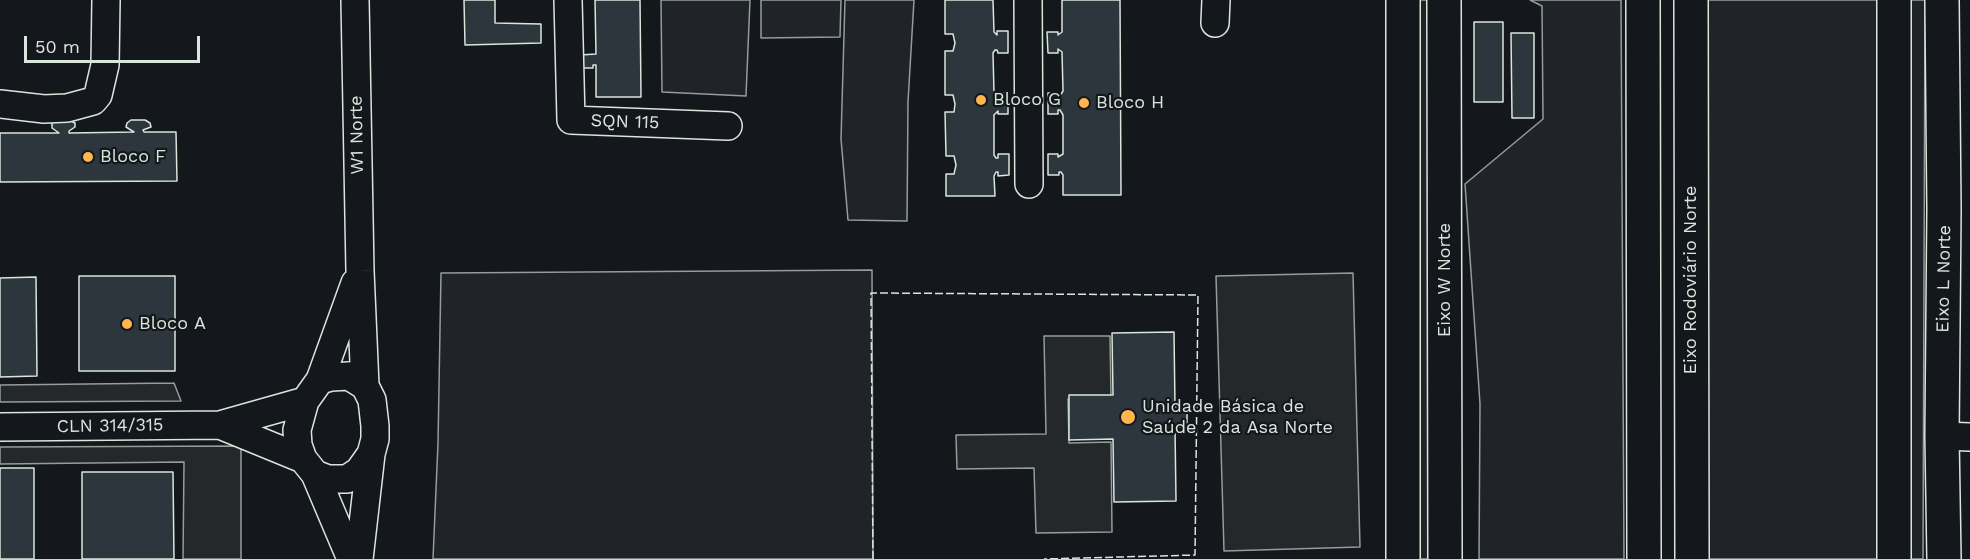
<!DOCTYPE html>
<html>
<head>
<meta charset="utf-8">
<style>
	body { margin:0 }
	#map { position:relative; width:1970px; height:559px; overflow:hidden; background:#14181c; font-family:"Work Sans",sans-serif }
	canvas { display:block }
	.scale { position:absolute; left:24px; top:36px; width:176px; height:27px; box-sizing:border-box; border:3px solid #d8e6dc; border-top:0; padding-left:8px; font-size:18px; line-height:21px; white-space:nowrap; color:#d8e6dc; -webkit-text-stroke:4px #14181c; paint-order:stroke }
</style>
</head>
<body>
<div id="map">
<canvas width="1970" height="559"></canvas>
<div class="scale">50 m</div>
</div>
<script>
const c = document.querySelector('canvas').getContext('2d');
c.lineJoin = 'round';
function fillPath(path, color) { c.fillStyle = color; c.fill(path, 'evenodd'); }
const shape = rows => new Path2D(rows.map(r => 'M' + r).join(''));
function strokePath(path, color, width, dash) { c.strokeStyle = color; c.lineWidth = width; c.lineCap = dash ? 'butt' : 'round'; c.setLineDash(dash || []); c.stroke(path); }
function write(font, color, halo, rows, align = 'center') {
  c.font = font + ' "Work Sans",sans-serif'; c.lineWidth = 4.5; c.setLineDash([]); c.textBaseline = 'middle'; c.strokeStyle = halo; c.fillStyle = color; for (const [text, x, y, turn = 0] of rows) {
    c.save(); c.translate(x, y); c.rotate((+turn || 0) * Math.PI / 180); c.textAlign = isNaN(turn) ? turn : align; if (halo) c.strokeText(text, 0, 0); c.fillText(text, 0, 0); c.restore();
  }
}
const green = shape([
	[661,0,750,0,746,96,662,92,661,0],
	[761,0,841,0,840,37,761,38,761,0],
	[845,0,914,0,908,102,907,221,848,220,841,139,845,0],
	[1412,0,1430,0,1439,559,1409,559,1412,0],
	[1530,0,1621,0,1624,559,1479,559,1480,404,1465,184,1543,119,1542,6,1530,0],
	[1704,0,1879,0,1878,559,1708,559,1704,0],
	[1905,0,1925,0,1923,559,1904,559,1905,0],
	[872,270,873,559,433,559,438,443,441,273,872,270]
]);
const parking = shape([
	[1353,273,1360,547,1224,551,1216,276,1353,273],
	[1044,336,1110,336,1111,397,1068,399,1069,443,1111,442,1112,532,1036,533,1034,468,957,469,956,435,1046,434,1044,336],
	[174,383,181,401,0,402,0,385,174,383],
	[241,446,241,559,183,559,184,462,0,464,0,447,241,446]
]);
const building = shape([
	[464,0,495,0,495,23,541,24,541,43,465,45,464,0],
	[595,0,640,0,641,97,596,97,596,65,593,65,593,68,580,68,580,55,596,54,595,0],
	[945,0,993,0,994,32,997,35,997,31,1008,31,1008,53,998,53,997,50,995,50,993,53,994,93,996,97,998,96,998,93,1008,93,1008,114,998,114,998,111,994,115,994,155,996,158,998,158,998,154,1009,154,1009,175,998,176,998,172,996,172,994,176,995,196,946,196,946,174,954,174,956,165,954,156,946,156,945,112,954,112,955,104,953,95,945,95,945,51,953,51,955,43,953,34,945,34,945,0],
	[1062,0,1120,0,1121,195,1063,195,1063,175,1061,172,1059,172,1059,175,1048,175,1048,154,1058,154,1058,157,1063,154,1063,115,1060,110,1058,110,1058,114,1048,114,1048,93,1058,93,1058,96,1060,96,1063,91,1062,52,1058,49,1058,53,1048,53,1047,32,1058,32,1058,35,1062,32,1062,0],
	[1474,22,1503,22,1503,102,1474,102,1474,22],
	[1511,33,1534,33,1534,118,1512,118,1511,33],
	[131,120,145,120,150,123,151,127,143,130,144,132,176,132,177,181,0,182,0,133,59,133,52,128,52,123,57,121,71,121,75,123,75,127,69,131,69,133,134,132,126,127,127,123,131,120],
	[79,276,175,276,175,371,79,371,79,276],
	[36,277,37,376,0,377,0,278,36,277],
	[1174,332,1175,407,1187,406,1187,427,1175,427,1176,501,1114,502,1113,439,1069,440,1069,395,1113,395,1112,333,1174,332],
	[0,468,34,468,34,559,0,559,0,468],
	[82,472,173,472,174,559,82,559,82,472]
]);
const minor = shape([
	[355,0,360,271,365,386],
	[568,0,571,120,728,126],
	[1028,0,1029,184],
	[1215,23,1216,0],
	[0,104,44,109,67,108,93,101,98,95,105,65,106,0],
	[349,376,365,386,372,400,375,426,375,439,371,454,359,471,347,479,328,479,315,474,303,459,298,445,297,430,305,401,320,380,331,377,349,376],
	[320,380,355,283],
	[220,425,303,459],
	[0,427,220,425,305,401],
	[1942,436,1970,437],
	[315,474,351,559],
	[359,559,371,454]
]);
const major = shape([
	[1444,0,1445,559],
	[1894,0,1894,559],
	[1942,0,1944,209,1942,436,1944,559],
	[1403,559,1403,0]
]);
const highway = shape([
	[1643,0,1644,559],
	[1691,0,1692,559]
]);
const fence = shape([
	[873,559,871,293,1198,295,1195,555,1044,559]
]);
const markers = [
	[981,100,6,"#ffb74d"],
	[1084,103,6,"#ffb74d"],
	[88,157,6,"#ffb74d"],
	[127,324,6,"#ffb74d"],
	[1128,417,8,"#ffb74d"]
];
const poiNames = [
	["Bloco G",993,100],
	["Bloco H",1096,103],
	["Bloco F",100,157],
	["Bloco A",139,324],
	["Unidade Básica de",1142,407],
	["Saúde 2 da Asa Norte",1142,428]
];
const streetNames = [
	["SQN 115",625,122,2],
	["W1 Norte",357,135,-91],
	["Eixo L Norte",1944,279,-89],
	["Eixo W Norte",1445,280,-90],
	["Eixo Rodoviário Norte",1691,280,-90],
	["CLN 314/315",110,426,-1]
];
fillPath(green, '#202428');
strokePath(green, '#939e99', 1.5);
fillPath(parking, '#24282b');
strokePath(parking, '#939e99', 1.5);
fillPath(building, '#2c363c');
strokePath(building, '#d8e6dc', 1.5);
strokePath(minor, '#d8e6dc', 30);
strokePath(major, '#d8e6dc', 36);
strokePath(highway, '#d8e6dc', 36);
strokePath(minor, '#14181c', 27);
strokePath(major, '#14181c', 33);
strokePath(highway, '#14181c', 33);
strokePath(fence, '#d8e6dc', 1.5, [8, 3]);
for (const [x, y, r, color] of markers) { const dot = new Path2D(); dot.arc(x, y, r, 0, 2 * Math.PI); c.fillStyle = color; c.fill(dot); strokePath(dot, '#14181c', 2); }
write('18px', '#d8e6dc', '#14181c', poiNames, 'left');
write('18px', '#d8e6dc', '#14181c', streetNames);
</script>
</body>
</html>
